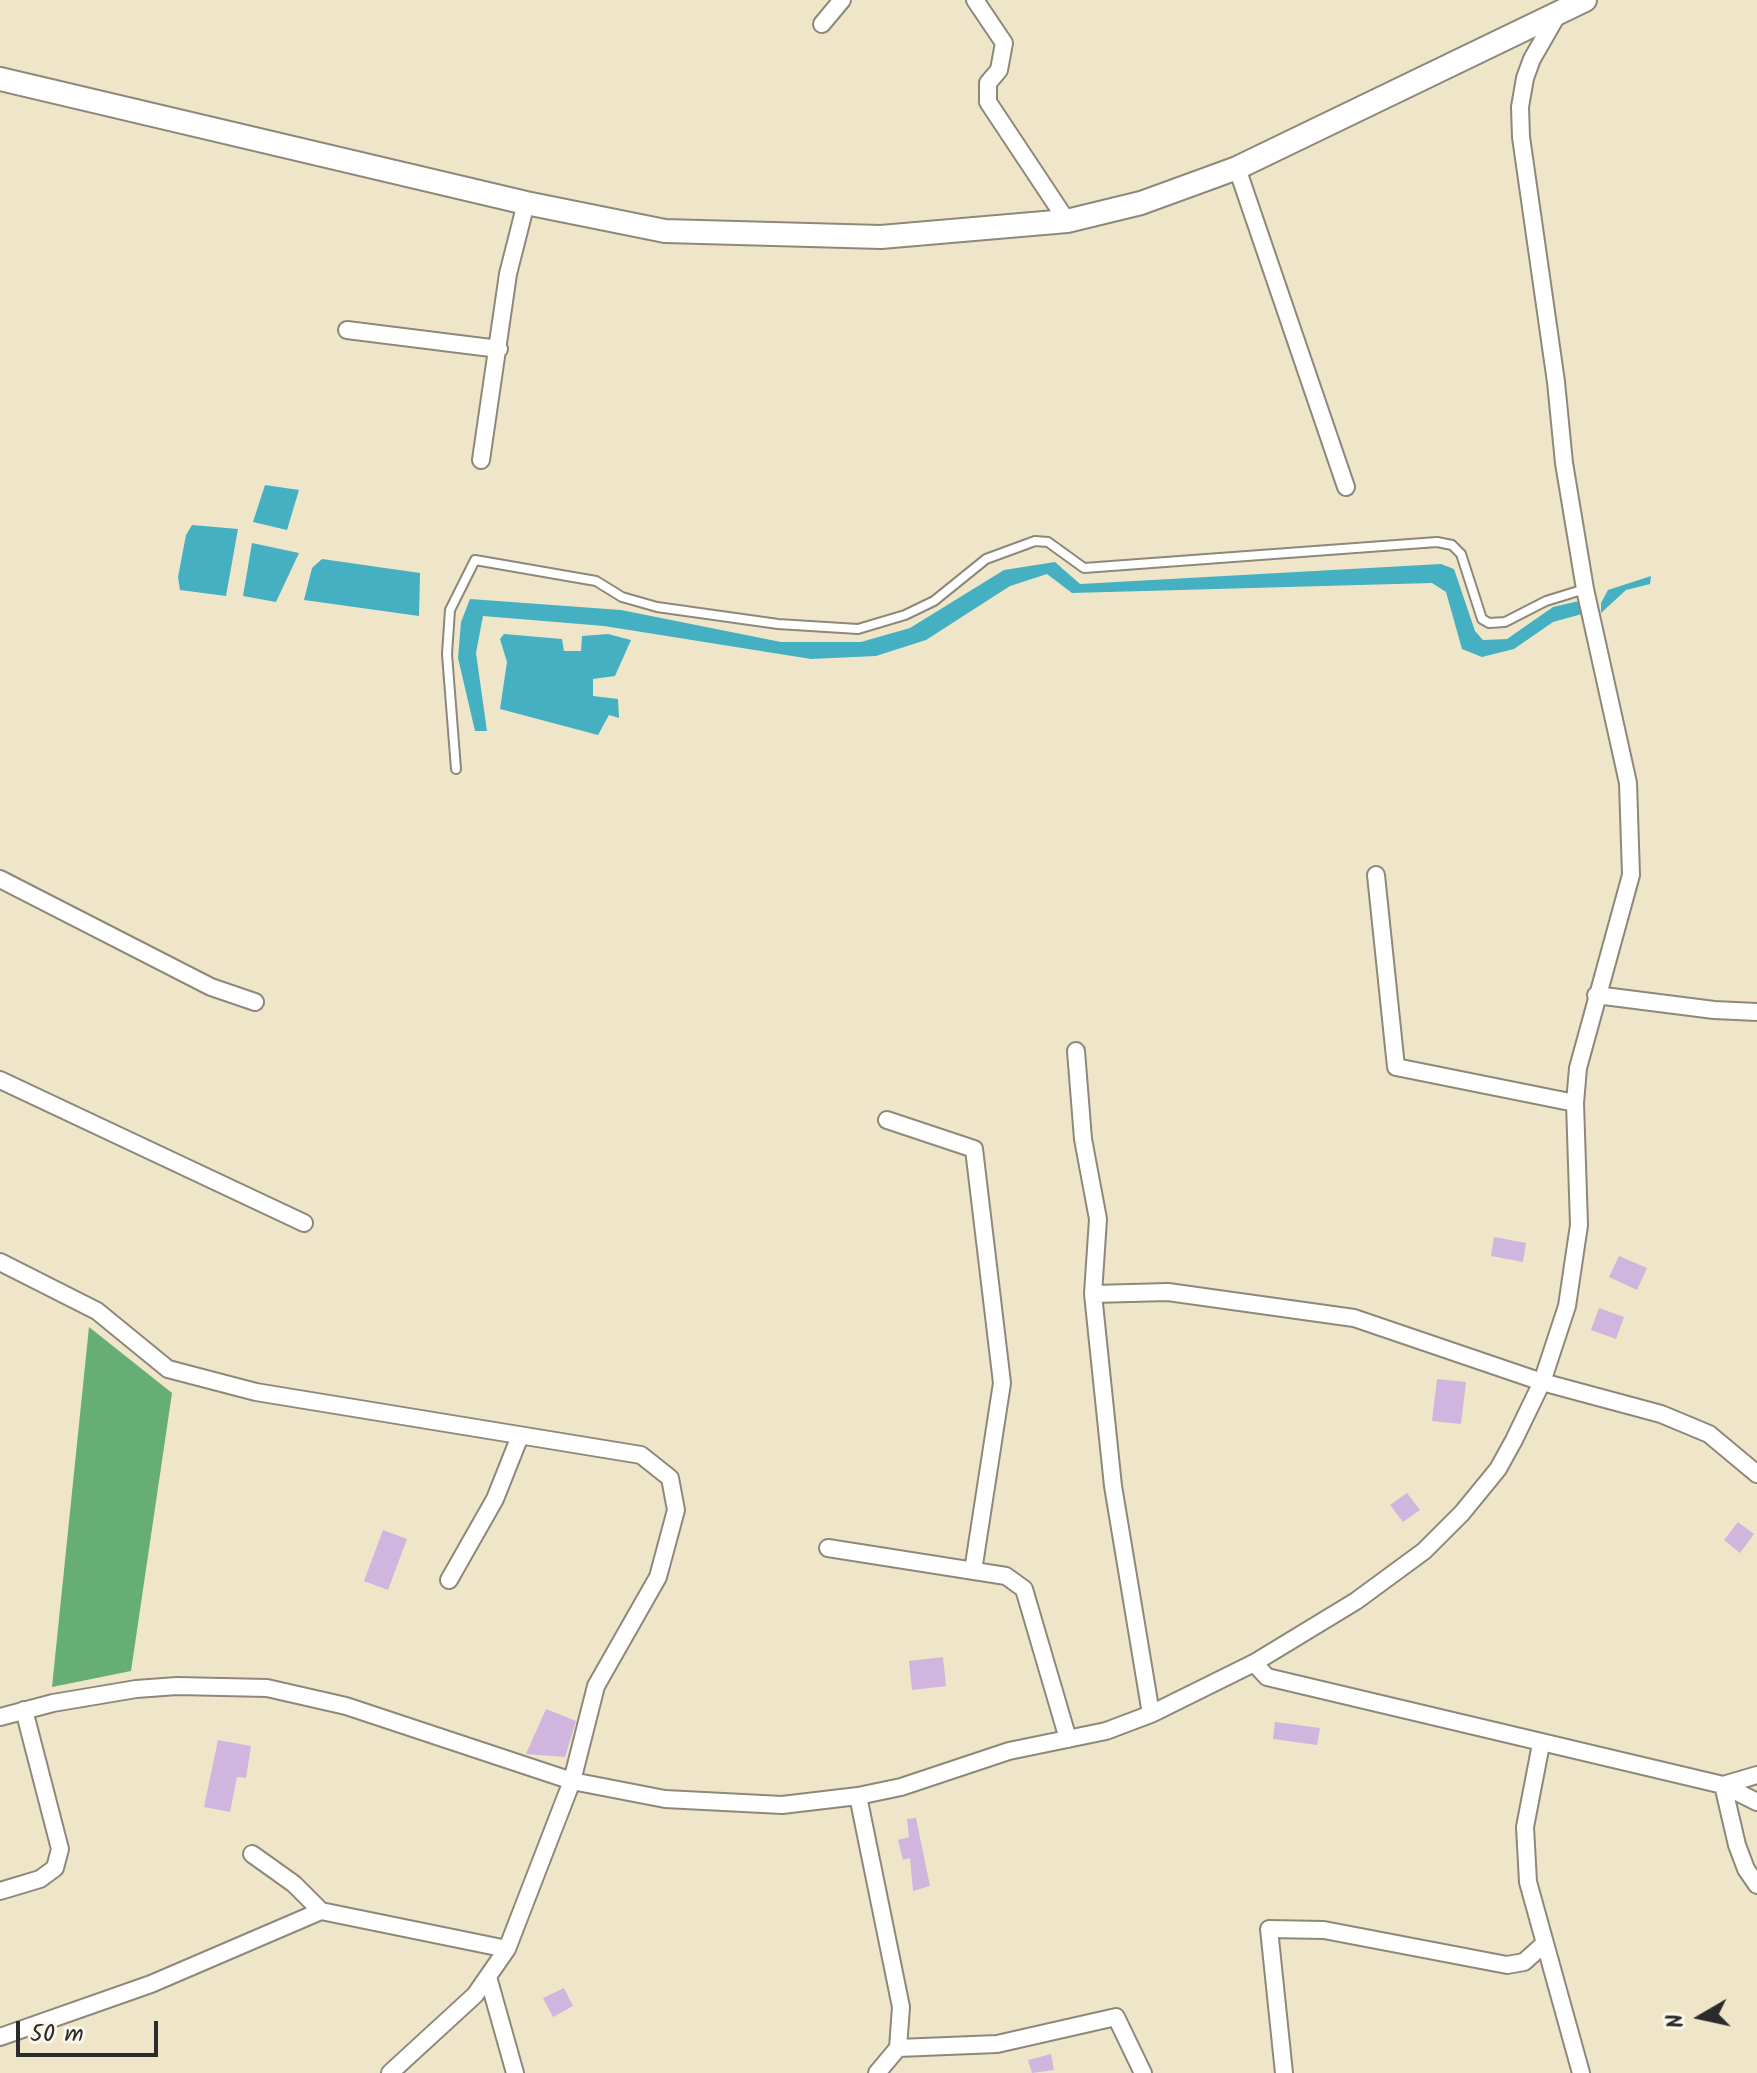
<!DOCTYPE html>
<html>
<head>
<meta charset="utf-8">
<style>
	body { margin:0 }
	#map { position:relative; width:1757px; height:2073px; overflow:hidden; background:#efe6ca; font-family:Kalam,sans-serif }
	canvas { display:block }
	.north { position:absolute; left:1661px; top:1977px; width:80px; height:80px; -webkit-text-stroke:6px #fbf7ec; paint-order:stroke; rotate:261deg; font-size:22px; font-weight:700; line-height:32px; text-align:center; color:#2b2b2b }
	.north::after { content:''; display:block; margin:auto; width:28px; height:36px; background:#2b2b2b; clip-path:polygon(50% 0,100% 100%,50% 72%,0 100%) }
	.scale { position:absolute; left:16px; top:2021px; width:142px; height:36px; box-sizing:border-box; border:4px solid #2b2b2b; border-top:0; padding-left:10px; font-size:24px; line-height:28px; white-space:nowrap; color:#2b2b2b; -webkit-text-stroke:6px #fbf7ec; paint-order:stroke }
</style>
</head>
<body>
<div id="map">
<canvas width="1757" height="2073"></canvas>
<div class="north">N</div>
<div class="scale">50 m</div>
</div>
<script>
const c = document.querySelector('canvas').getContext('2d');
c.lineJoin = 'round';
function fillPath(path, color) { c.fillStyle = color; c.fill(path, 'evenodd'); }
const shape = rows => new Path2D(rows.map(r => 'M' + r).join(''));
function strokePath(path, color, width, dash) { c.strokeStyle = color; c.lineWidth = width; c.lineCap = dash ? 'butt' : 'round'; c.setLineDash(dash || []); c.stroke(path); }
const forest = shape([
	[89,1327,172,1393,131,1671,52,1687]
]);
const water = shape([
	[265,485,299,490,287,530,253,522],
	[192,525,238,529,226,596,180,590,178,577,186,535],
	[252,543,299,553,276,602,243,596],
	[322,559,420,573,419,616,304,600,312,568],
	[1055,562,1080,584,1441,564,1454,569,1475,631,1483,640,1507,639,1553,607,1579,601,1582,614,1553,622,1514,649,1482,657,1462,649,1446,592,1432,583,1072,593,1047,574,1010,586,926,640,876,656,811,659,604,626,483,616,476,653,487,731,475,731,458,658,461,622,470,599,621,610,781,642,861,642,910,628,1004,570],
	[1651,576,1650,584,1626,590,1601,613,1601,603,1608,590],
	[504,634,562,639,564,651,581,651,582,636,608,634,631,640,615,676,593,679,593,696,618,699,619,718,609,715,598,735,500,709,507,662,500,639]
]);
const building = shape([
	[1494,1237,1526,1243,1523,1262,1491,1256],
	[1619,1256,1647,1268,1637,1290,1609,1277],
	[1599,1308,1624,1317,1616,1339,1591,1330],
	[1437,1379,1466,1382,1461,1424,1432,1421],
	[1407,1493,1420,1510,1403,1522,1390,1505],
	[1738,1522,1754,1534,1740,1553,1724,1540],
	[383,1530,407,1539,388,1590,364,1581],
	[943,1657,946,1686,912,1690,909,1661],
	[546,1709,576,1721,565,1757,526,1754],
	[1275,1722,1320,1728,1317,1745,1273,1739],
	[218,1740,251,1746,246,1778,237,1777,230,1812,204,1807],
	[916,1818,930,1886,913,1891,910,1858,903,1860,898,1840,909,1837,907,1819],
	[564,1988,573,2006,553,2017,543,1998],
	[1051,2054,1054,2070,1032,2073,1028,2060]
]);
const service = shape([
	[456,769,447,654,450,610,475,560,596,581,622,597,657,607,778,624,858,629,905,615,934,601,986,559,1035,541,1048,542,1084,568,1437,542,1452,545,1461,554,1482,619,1489,623,1505,622,1546,601,1585,589]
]);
const minor = shape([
	[975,0,1004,43,999,70,988,83,988,102,1067,221],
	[822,24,842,0],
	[1237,168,1346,487],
	[347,330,499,349],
	[481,460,508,274,526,203],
	[1376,875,1396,1067,1575,1103],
	[0,879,211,987,255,1002],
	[1596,995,1714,1010,1757,1012],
	[1076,1051,1083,1139,1098,1219,1093,1294,1113,1486,1151,1714],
	[0,1080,304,1223],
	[887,1120,974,1149,1002,1383,973,1571],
	[0,1262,97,1311,168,1369,256,1392,641,1455,670,1478,676,1510,658,1577,596,1686,572,1781,507,1949,475,1995,390,2073],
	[1093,1294,1168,1292,1354,1318,1542,1382,1661,1414,1709,1434,1757,1474],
	[828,1548,1006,1576,1024,1589,1068,1739],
	[449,1580,495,1499,520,1436],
	[1254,1663,1267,1677,1723,1785,1757,1802],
	[0,1717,53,1703,136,1689,177,1686,267,1688,346,1706,572,1781,665,1799,782,1805,858,1796,901,1787,1009,1751,1106,1731,1151,1714,1254,1663,1356,1601,1424,1551,1462,1513,1498,1469,1514,1440,1542,1382,1567,1306,1579,1225,1575,1103,1578,1068,1631,875,1628,783,1585,589,1564,463,1556,382,1521,137,1520,107,1525,78,1532,59,1559,12],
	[1541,1744,1525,1827,1528,1882,1581,2073],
	[1723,1785,1737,1845,1746,1869,1757,1885],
	[1723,1785,1757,1775],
	[858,1796,901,2007,898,2048,877,2073],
	[252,1854,294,1884,321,1911,507,1949],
	[0,1891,40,1879,55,1868,60,1849,24,1710],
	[488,1977,515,2073],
	[0,2037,151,1984,321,1911],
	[898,2048,997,2044,1116,2017,1143,2073],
	[1284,2073,1269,1929,1324,1930,1507,1965,1524,1962,1544,1944]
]);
const secondary = shape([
	[0,79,526,203,665,231,881,237,1067,221,1141,203,1237,168,1585,0]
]);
fillPath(forest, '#66ae75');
fillPath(water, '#44b0c1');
fillPath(building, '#d0b5de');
strokePath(service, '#8d887a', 12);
strokePath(minor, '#8d887a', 20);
strokePath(secondary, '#8d887a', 26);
strokePath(service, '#fff', 8);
strokePath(minor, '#fff', 16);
strokePath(secondary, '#fff', 22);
</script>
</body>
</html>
